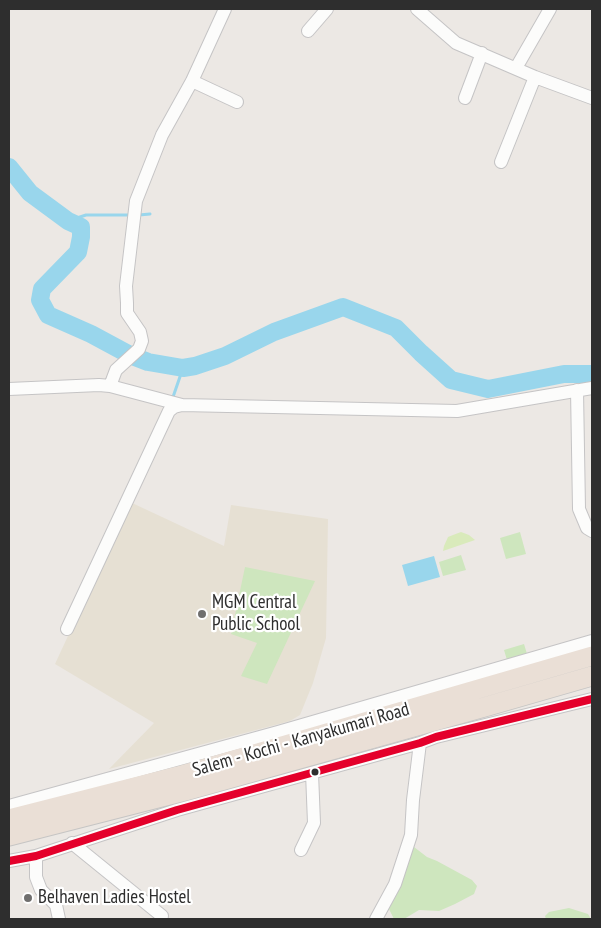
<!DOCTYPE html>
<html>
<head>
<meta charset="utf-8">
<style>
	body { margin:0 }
	#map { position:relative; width:601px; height:928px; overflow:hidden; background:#ece8e4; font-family:"PT Sans Narrow",sans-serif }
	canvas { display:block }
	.frame { position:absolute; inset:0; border:10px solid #2e2e2e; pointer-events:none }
</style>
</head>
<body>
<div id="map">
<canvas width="601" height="928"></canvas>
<div class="frame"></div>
</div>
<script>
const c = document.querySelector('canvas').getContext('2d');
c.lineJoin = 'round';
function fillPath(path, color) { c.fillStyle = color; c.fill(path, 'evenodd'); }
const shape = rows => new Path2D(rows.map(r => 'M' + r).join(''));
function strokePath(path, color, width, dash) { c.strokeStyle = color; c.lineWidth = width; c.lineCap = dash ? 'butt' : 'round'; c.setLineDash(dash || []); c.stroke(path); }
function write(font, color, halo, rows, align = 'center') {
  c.font = font + ' "PT Sans Narrow",sans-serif'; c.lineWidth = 4.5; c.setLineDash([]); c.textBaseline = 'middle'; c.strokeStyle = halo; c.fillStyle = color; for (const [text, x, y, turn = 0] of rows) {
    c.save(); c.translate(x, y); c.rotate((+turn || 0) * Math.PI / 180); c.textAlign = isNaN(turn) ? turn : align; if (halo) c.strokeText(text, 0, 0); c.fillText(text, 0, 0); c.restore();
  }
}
const education = shape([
	[130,502,224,546,231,505,328,519,326,638,313,683,300,715,290,721,109,769,154,723,55,664]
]);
const green = shape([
	[520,532,526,554,506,559,500,538],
	[461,555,466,570,443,576,439,562],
	[245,567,315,581,267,684,241,676,257,643,231,634],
	[524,644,527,654,507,660,504,650],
	[414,847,427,857,437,861,472,880,477,886,474,894,455,904,439,911,419,910,404,919,394,919,387,905,407,851],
	[569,908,588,914,591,919,546,919,545,916,549,912]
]);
const pitch = shape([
	[461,532,469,535,475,540,443,551,444,546,448,537,453,535]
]);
const water = shape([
	[434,556,440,577,408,586,402,565]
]);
const stream = shape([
	[139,215,150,214],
	[68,221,86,215,132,215],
	[173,397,183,368]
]);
const river = shape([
	[9,167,30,193,68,221,81,227,81,237,78,252,42,289,40,300,48,315,91,334,130,355,148,362,183,368,195,366,225,356,274,332,343,307,396,328,421,353,451,380,488,389,564,374,592,374]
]);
const minor = shape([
	[417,9,456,43,535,77,592,98],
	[308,31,327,9],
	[516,68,550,9],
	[192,81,237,102],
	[465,98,482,53],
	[501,162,535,77],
	[110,386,116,370,139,349,142,341,140,332,127,313,127,303,126,286,136,201,162,135,192,81,225,9],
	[9,389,99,385,110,386,182,405,457,411,592,388],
	[577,390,579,509,587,528,592,531],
	[67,629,169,411,174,407,182,405],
	[9,806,278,732,592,641],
	[72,843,162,916],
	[301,850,314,823,312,773],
	[36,856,36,877,41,890,56,905,59,919],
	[9,861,36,856,177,810,420,743,436,737,592,699],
	[376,919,395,884,411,835,413,800,420,743]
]);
const highway = shape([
	[9,819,178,776,592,656],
	[9,836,185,791,488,706,592,676]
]);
const bus1 = shape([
	[9,861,36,856,177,810,420,743,436,737,592,699]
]);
const markers = [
	[202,614,5,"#706f6e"],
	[315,772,4.5,"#2e2e2e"],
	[28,898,5,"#706f6e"]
];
const poiNames = [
	["MGM Central",212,603],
	["Public School",212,625],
	["Belhaven Ladies Hostel",38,898]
];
const streetNames = [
	["Salem - Kochi - Kanyakumari Road",301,740,-16]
];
fillPath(education, '#e6e0d3');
fillPath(green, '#cee6be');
fillPath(pitch, '#d9eabb');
fillPath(water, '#99d6ec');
strokePath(stream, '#99d6ec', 3);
strokePath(river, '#99d6ec', 18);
strokePath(minor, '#c5c4c5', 14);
strokePath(highway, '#c6c5c4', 21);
strokePath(minor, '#fcfcfb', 12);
strokePath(highway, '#eadfd6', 19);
strokePath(bus1, '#e4002b', 8);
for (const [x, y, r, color] of markers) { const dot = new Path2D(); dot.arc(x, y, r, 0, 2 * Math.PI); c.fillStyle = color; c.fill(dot); strokePath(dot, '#fff', 2); }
write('19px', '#2e2e2e', '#fff', poiNames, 'left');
write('19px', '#2e2e2e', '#fff', streetNames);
</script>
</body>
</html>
